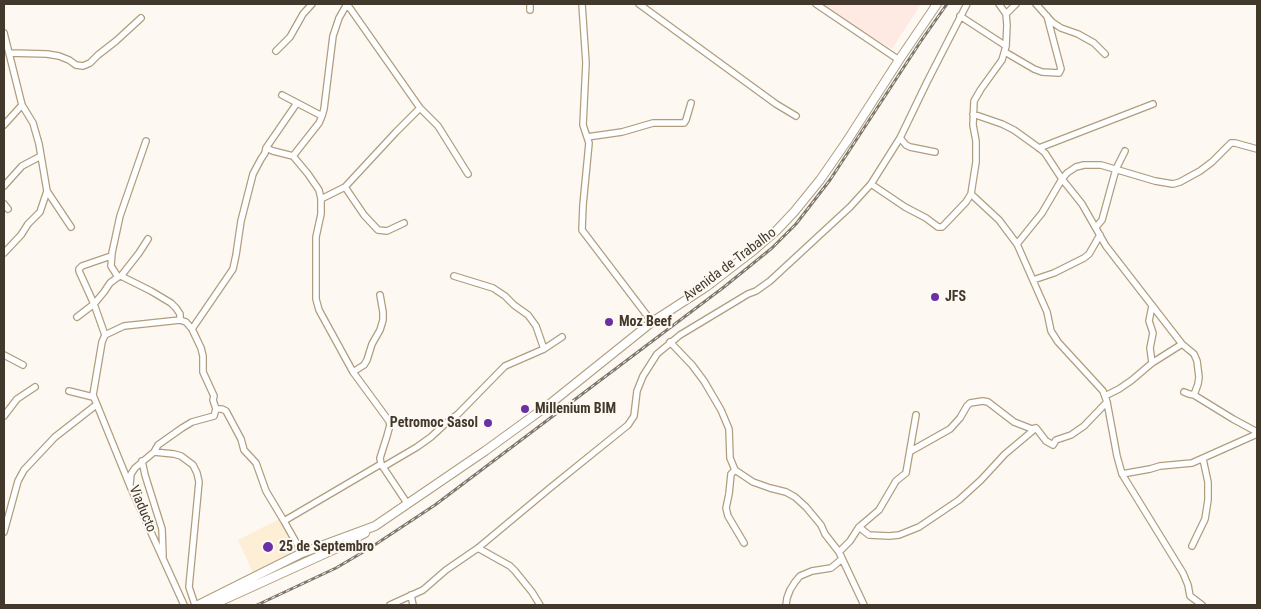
<!DOCTYPE html>
<html>
<head>
<meta charset="utf-8">
<style>
	body { margin:0 }
	#map { position:relative; width:1261px; height:609px; overflow:hidden; background:#fdf9f2; font-family:"Roboto Condensed",sans-serif }
	canvas { display:block }
	.frame { position:absolute; inset:0; border:5px solid #42392c; pointer-events:none }
</style>
</head>
<body>
<div id="map">
<canvas width="1261" height="609"></canvas>
<div class="frame"></div>
</div>
<script>
const c = document.querySelector('canvas').getContext('2d');
c.lineJoin = 'round';
function fillPath(path, color) { c.fillStyle = color; c.fill(path, 'evenodd'); }
const shape = rows => new Path2D(rows.map(r => 'M' + r).join(''));
function strokePath(path, color, width, dash) { c.strokeStyle = color; c.lineWidth = width; c.lineCap = dash ? 'butt' : 'round'; c.setLineDash(dash || []); c.stroke(path); }
function write(font, color, halo, rows, align = 'center') {
  c.font = font + ' "Roboto Condensed",sans-serif'; c.lineWidth = 4; c.setLineDash([]); c.textBaseline = 'middle'; c.strokeStyle = halo; c.fillStyle = color; for (const [text, x, y, turn = 0] of rows) {
    c.save(); c.translate(x, y); c.rotate((+turn || 0) * Math.PI / 180); c.textAlign = isNaN(turn) ? turn : align; if (halo) c.strokeText(text, 0, 0); c.fillText(text, 0, 0); c.restore();
  }
}
const industrial = shape([
	[818,4,921,4,892,49]
]);
const built = shape([
	[279,519,299,553,254,575,238,540]
]);
const minor = shape([
	[347,4,420,108],
	[530,4,530,10],
	[582,4,586,63,583,125,589,143,583,205,582,230,652,322],
	[639,4,776,104,796,116],
	[816,4,899,60],
	[967,4,927,82,900,138,871,184,905,207,926,218,938,227,942,227,945,224,966,202,971,194,976,162,976,141,973,125,974,101,981,89,1002,60,1006,46,1007,25,1006,14,999,4],
	[1036,4,1052,22,1061,28,1078,34,1094,43,1105,54],
	[1006,14,1016,4],
	[960,16,1006,46],
	[4,33,22,105,33,123,39,144,47,191,71,227],
	[276,51,290,37,303,14,312,4],
	[1005,52,1034,69,1042,72,1059,73,1061,69,1047,16],
	[9,53,47,54,59,56,69,60,76,65,83,66,90,63,98,55,116,41,141,18],
	[282,95,322,116],
	[973,114,1002,124,1014,130,1039,148,1045,153,1062,179,1082,204,1106,246,1182,344,1194,354,1197,361,1199,377,1198,384,1194,395,1233,419,1257,432],
	[4,125,22,105],
	[587,137,622,132,653,123,684,123,686,120,691,103],
	[900,138,906,145,910,147,935,152],
	[266,148,273,151,293,156,308,174,319,190,321,199,321,214,316,237,316,299,319,310,353,372,389,421,390,425,387,436,380,458,381,464,407,503],
	[1039,148,1153,104],
	[293,156,319,123,322,116,324,109,333,36,339,18,347,4],
	[4,186,22,166,41,156],
	[345,187,364,215,378,230,387,231,404,223],
	[971,194,999,220,1017,244,1047,312,1051,331,1058,342,1103,391,1107,402,1117,456,1122,474,1183,573,1188,585,1190,596,1202,605],
	[321,199,345,187,396,132,420,108,438,126,468,174],
	[4,204,8,209],
	[1096,227,1102,220,1116,169,1125,151],
	[1017,244,1042,213,1062,179,1067,173,1076,167,1084,165,1101,165,1155,181,1173,184,1180,182,1200,171,1212,162,1231,143,1235,143,1257,149],
	[4,253,21,235,28,224,40,212,47,191],
	[121,276,139,253,148,239],
	[454,276,493,288,505,296,514,305,528,315,536,326,544,349],
	[118,277,121,276,151,291,171,303,176,308,180,314,180,320],
	[1033,280,1054,273,1084,258,1089,254,1100,235],
	[1152,306,1149,321,1153,333,1150,348,1152,363],
	[77,317,94,304,104,292,110,283,118,277,111,266,112,253,120,216,146,141],
	[192,329,233,269,236,255,241,221,253,174,261,159,265,153,266,148,297,103],
	[105,335,94,304,79,271,79,269,82,266,111,256],
	[670,342,692,365,704,381,721,410,729,429,730,458,735,470,753,482,770,488,786,492,795,497,806,507,821,525,825,534,839,552,864,605],
	[4,355,23,365],
	[353,372,364,365,367,360,372,344,380,330,383,320,383,312,380,295],
	[69,391,93,397],
	[1184,392,1189,394,1194,395],
	[1105,396,1119,389,1132,380,1152,363,1182,344],
	[216,409,222,409,226,411,241,439,244,450,256,463,266,491,284,521,302,553],
	[4,416,17,399,35,387],
	[911,451,950,429,960,418,967,406,970,403,983,401,988,402,1014,422,1032,429,1036,428,1046,441,1053,445,1056,440,1071,435,1084,426,1107,402],
	[154,452,158,445,182,428,192,422,214,416,216,409,213,400,214,396,203,372,203,356,201,348,192,329,186,322,180,320,124,326,105,335,102,342,93,395,130,486,184,605],
	[142,461,145,475,162,529,163,556],
	[383,467,417,447,431,437,445,424,458,414,505,366,544,349,562,337],
	[735,470,731,474,729,494,726,508,728,516,744,543],
	[1122,474,1150,469,1160,466,1192,463,1257,434],
	[130,484,131,474,135,468,154,452,174,454,181,456,193,465,197,473,199,482,189,587,195,605],
	[284,521,381,464],
	[859,527,869,535,889,536,899,535,919,527,959,500,981,480,1005,454,1036,428],
	[4,532,18,481,24,470,55,437,96,405],
	[1192,546,1205,519,1208,500,1208,482,1203,459],
	[478,548,510,566,515,571,532,592,540,605],
	[839,552,850,541,859,527,879,510,896,481,906,473,916,415],
	[411,595,413,605],
	[390,605,423,590,446,570,478,548,550,488,628,425,634,416,637,391,643,376,657,354,680,335,748,294,756,291,770,281,850,207,871,184],
	[786,605,787,598,790,590,795,582,800,576,812,571,831,568,842,559]
]);
const highway = shape([
	[198,605,302,553,375,526,485,451,551,403,652,322,706,287,754,250,776,231,794,212,820,180,847,141,899,60,937,4],
	[212,605,335,549,365,533]
]);
const rail = shape([
	[257,605,336,568,370,548,435,505,724,287,772,248,796,224,830,180,921,41,947,4]
]);
const markers = [
	[935,297,5,"#6c30a6"],
	[609,322,5,"#6c30a6"],
	[525,409,5,"#6c30a6"],
	[488,423,5,"#6c30a6"],
	[268,547,6,"#6c30a6"]
];
const streetNames = [
	["Avenida de Trabalho",730,265,-37],
	["Viaducto",142,509,67]
];
const poiNames = [
	["JFS",945,297],
	["Moz Beef",619,322],
	["Millenium BIM",535,409],
	["Petromoc Sasol",478,423,"right"],
	["25 de Septembro",279,547]
];
fillPath(industrial, '#feeae3');
fillPath(built, '#fdeed6');
strokePath(minor, '#b19d7d', 8);
strokePath(highway, '#b19d7d', 10);
strokePath(minor, '#fff', 5.5);
strokePath(highway, '#fff', 8);
strokePath(rail, '#7e776c', 3);
strokePath(rail, '#fdf9f2', 1, [4]);
for (const [x, y, r, color] of markers) { const dot = new Path2D(); dot.arc(x, y, r, 0, 2 * Math.PI); c.fillStyle = color; c.fill(dot); strokePath(dot, '#fdf9f2', 2); }
write('14px', '#42392c', '#fdf9f2', streetNames);
write('bold 14px', '#42392c', '#fdf9f2', poiNames, 'left');
</script>
</body>
</html>
